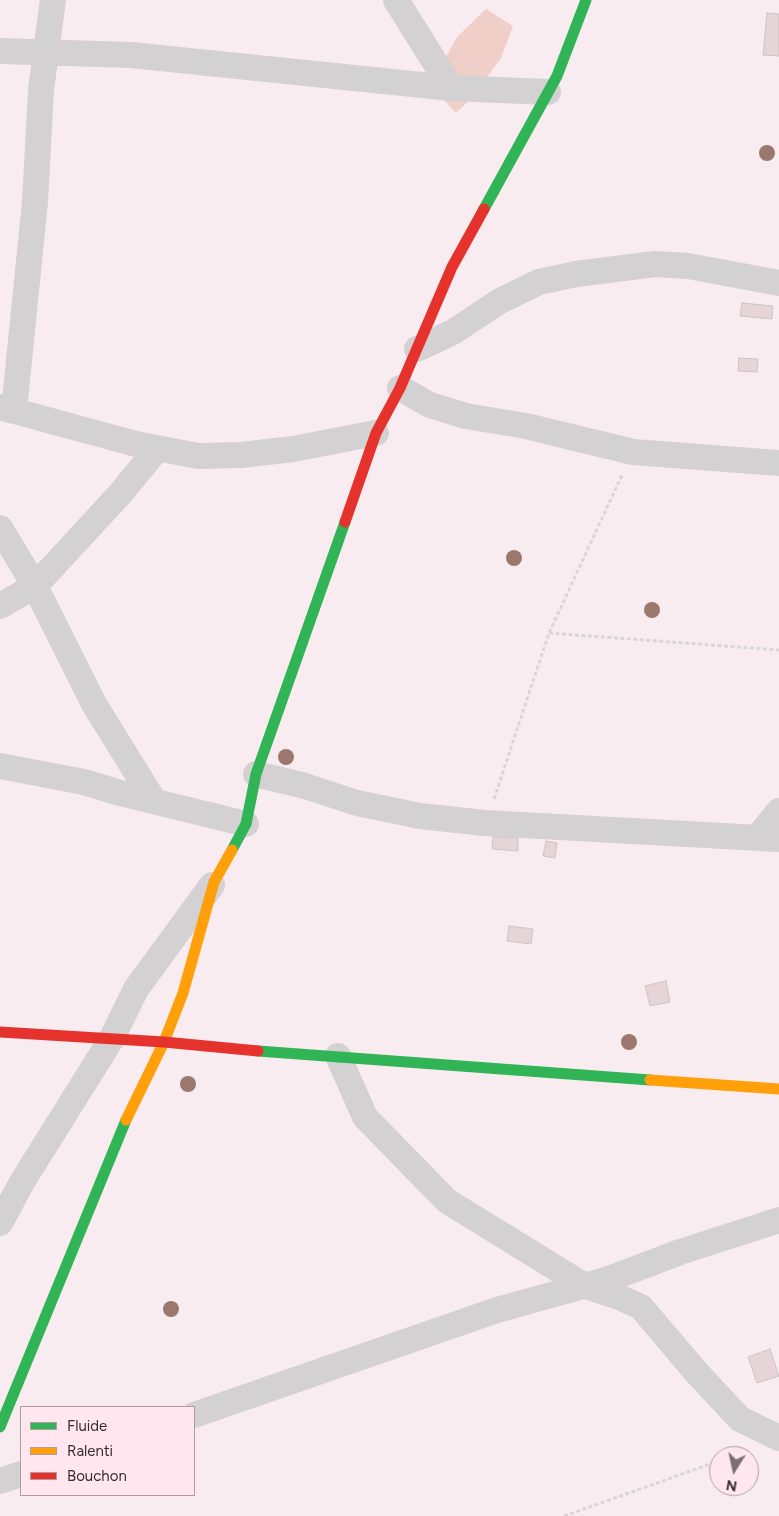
<!DOCTYPE html>
<html>
<head>
<meta charset="utf-8">
<style>
	body { margin:0 }
	#map { position:relative; width:779px; height:1516px; overflow:hidden; background:#f9ecf0; font-family:Figtree,sans-serif }
	canvas { display:block }
	.legend { position:absolute; left:20px; top:1406px; width:175px; height:90px; box-sizing:border-box; background:#ffe6ef; border:1px solid #af9ca3; margin:0; padding:6px 9px; list-style:none; font-size:15px; color:#372e31 }
	.legend li { display:flex; align-items:center; gap:10px; height:25px }
	.legend b { width:25px; border:1px solid #af9ca3 }
	.north { position:absolute; left:709px; top:1446px; width:50px; height:50px; box-sizing:border-box; background:#ffe6ef; border:1px solid #af9ca3; border-radius:50%; rotate:190deg; font-size:14px; font-weight:700; line-height:20px; text-align:center; color:#372e31 }
	.north::after { content:''; display:block; margin:auto; width:18px; height:22px; background:#7b7074; clip-path:polygon(50% 0,100% 100%,50% 72%,0 100%) }
</style>
</head>
<body>
<div id="map">
<canvas width="779" height="1516"></canvas>
<ul class="legend">
<li><b style="height:6px;background:#30b455"></b>Fluide</li>
<li><b style="height:6px;background:#ff9f0a"></b>Ralenti</li>
<li><b style="height:6px;background:#e5322d"></b>Bouchon</li>
</ul>
<div class="north">N</div>
</div>
<script>
const c = document.querySelector('canvas').getContext('2d');
c.lineJoin = 'round';
function fillPath(path, color) { c.fillStyle = color; c.fill(path, 'evenodd'); }
const shape = rows => new Path2D(rows.map(r => 'M' + r).join(''));
function strokePath(path, color, width, dash) { c.strokeStyle = color; c.lineWidth = width; c.lineCap = dash ? 'butt' : 'round'; c.setLineDash(dash || []); c.stroke(path); }
const green = shape([
	[486,9,513,26,501,58,470,100,456,113,430,85,457,37]
]);
const building = shape([
	[767,13,779,14,779,56,763,55,767,13],
	[742,303,773,306,772,319,740,316,742,303],
	[739,358,758,359,757,372,738,371,739,358],
	[493,837,518,838,518,851,492,849,493,837],
	[546,841,557,843,555,858,543,856,546,841],
	[509,926,533,929,531,944,507,941,509,926],
	[666,981,670,1002,650,1006,645,986,666,981],
	[770,1349,779,1376,757,1383,748,1357,770,1349]
]);
const path = shape([
	[549,633,779,650],
	[494,799,549,633,623,473],
	[732,1456,748,1450],
	[564,1516,719,1461]
]);
const street = shape([
	[396,0,451,88],
	[0,51,131,55,451,88,548,92],
	[417,349,453,332,500,301,539,282,576,274,655,264,688,266,779,283],
	[400,388,430,405,466,416,526,426,633,452,779,463],
	[0,407,136,444,198,456,241,455,293,449,376,433],
	[14,410,35,202,41,90,53,0],
	[0,528,35,586,94,704,154,801],
	[0,606,35,586,120,494,157,449],
	[0,766,84,782,120,793,246,824],
	[256,774,305,786,357,803,420,816,485,823,779,839],
	[757,838,779,811],
	[338,1056,365,1117,447,1201,585,1286,619,1297,641,1307,697,1373,740,1419,779,1438],
	[0,1223,22,1182,112,1038,136,989,212,885],
	[194,1415,497,1310,609,1279,680,1252,779,1220],
	[0,1481,21,1474]
]);
const fast = shape([
	[484,209,557,76,586,0],
	[232,850,246,824,256,774,345,522],
	[258,1051,650,1080],
	[0,1427,126,1120]
]);
const slow = shape([
	[650,1080,779,1089],
	[126,1120,164,1042,183,993,214,882,232,850]
]);
const jam = shape([
	[345,522,376,433,400,388,452,267,484,209],
	[0,1032,164,1042,258,1051]
]);
const trees = [
	[767,153],
	[514,558],
	[652,610],
	[286,757],
	[629,1042],
	[188,1084],
	[171,1309]
];
fillPath(green, '#efcfc7');
fillPath(building, '#e6d4d6');
strokePath(building, '#cec3c5', 1);
strokePath(path, '#dad6d7', 3, [4, 2.5]);
strokePath(street, '#d4d1d2', 26);
strokePath(fast, '#30b455', 11);
strokePath(slow, '#ff9f0a', 11);
strokePath(jam, '#e5322d', 11);
c.fillStyle = '#9a786e';
for (const [x, y] of trees) { c.beginPath(); c.arc(x, y, 8, 0, 2 * Math.PI); c.fill(); }
</script>
</body>
</html>
